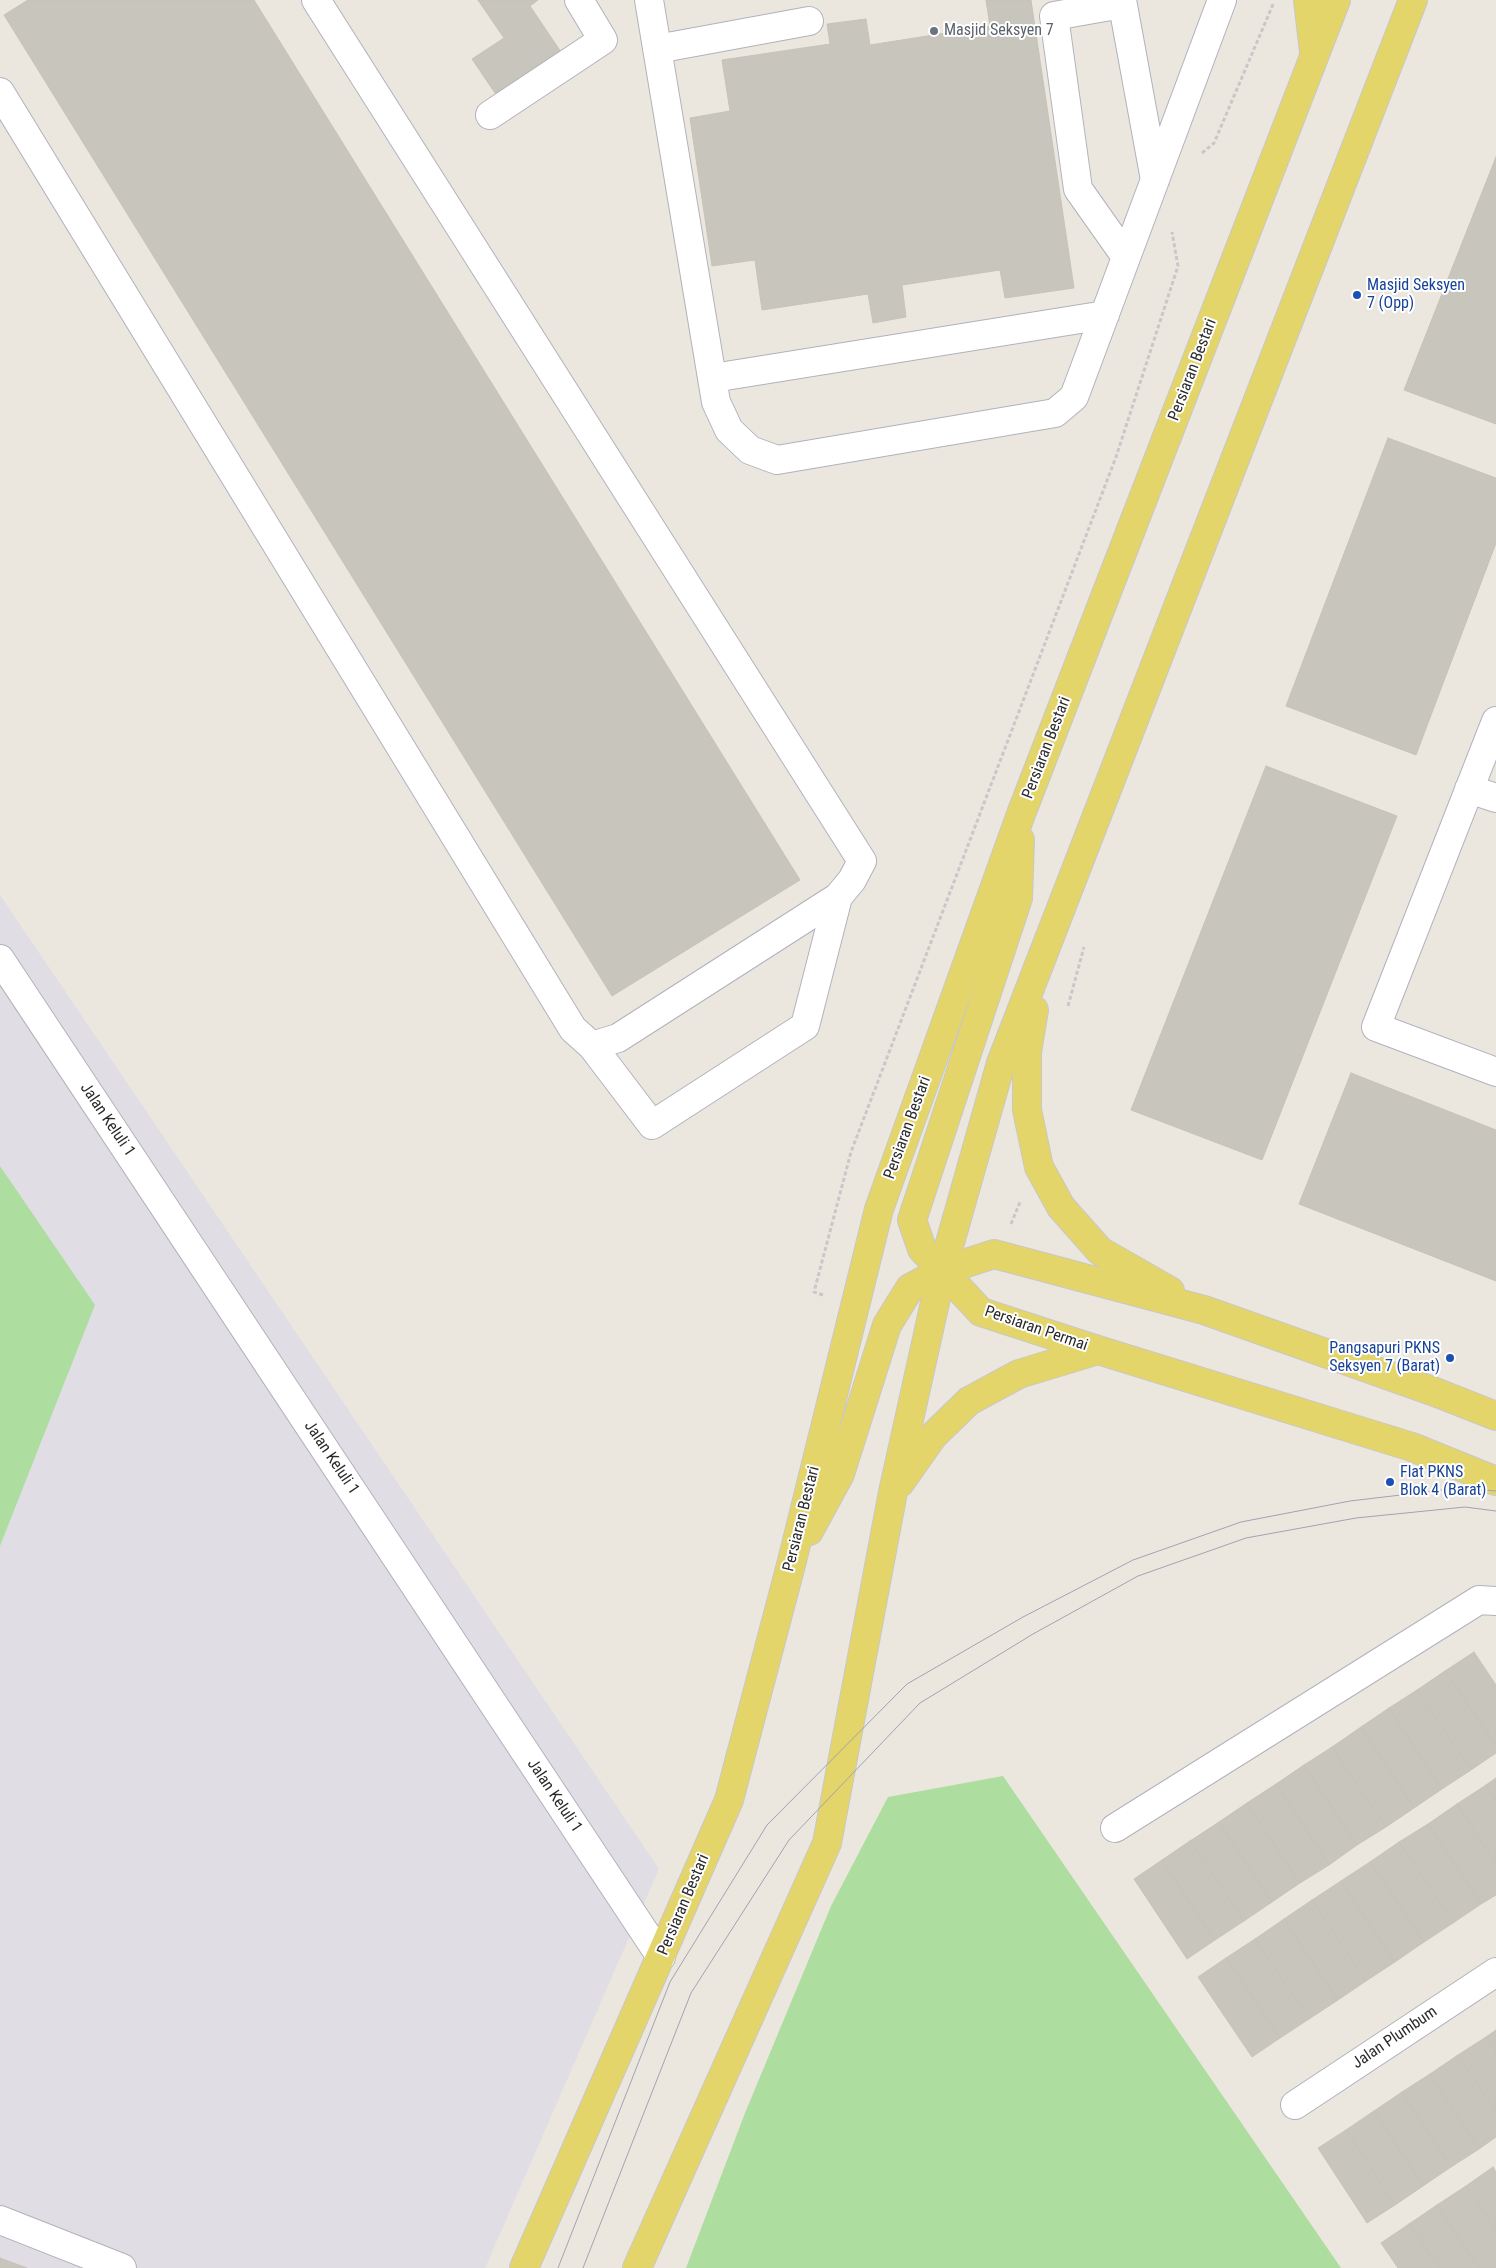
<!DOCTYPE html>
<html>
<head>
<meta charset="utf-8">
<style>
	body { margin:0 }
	canvas { display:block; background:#ebe7de }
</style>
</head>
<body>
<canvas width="1496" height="2268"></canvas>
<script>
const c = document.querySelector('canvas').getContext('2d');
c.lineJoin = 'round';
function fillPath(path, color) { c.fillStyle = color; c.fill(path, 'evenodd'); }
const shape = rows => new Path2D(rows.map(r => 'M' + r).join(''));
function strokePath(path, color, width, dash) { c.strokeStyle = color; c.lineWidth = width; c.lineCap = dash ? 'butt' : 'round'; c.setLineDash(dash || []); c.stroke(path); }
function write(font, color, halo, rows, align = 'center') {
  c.font = font + ' "Roboto Condensed",sans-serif'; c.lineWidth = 4; c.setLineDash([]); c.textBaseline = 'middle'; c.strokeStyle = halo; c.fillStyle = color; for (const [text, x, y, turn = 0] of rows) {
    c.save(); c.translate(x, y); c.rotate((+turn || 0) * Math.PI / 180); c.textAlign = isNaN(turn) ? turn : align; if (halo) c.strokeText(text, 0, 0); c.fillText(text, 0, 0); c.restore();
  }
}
const industrial = shape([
	[0,895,659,1869,485,2268,0,2268]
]);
const green = shape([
	[0,1166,95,1305,0,1546],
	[1003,1776,1341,2268,686,2268,745,2113,831,1906,888,1797]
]);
const building = shape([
	[28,0,254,0,800,880,612,996,4,15,28,0],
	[478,0,538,0,530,6,561,52,497,96,472,59,504,38,478,0],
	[986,0,1031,0,1074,288,1005,298,1000,270,902,285,906,317,873,323,868,294,762,310,755,260,712,266,690,118,730,111,722,60,830,44,827,24,866,19,870,45,990,26,986,0],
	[1496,157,1496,424,1404,390,1496,157],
	[1388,438,1496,478,1496,543,1416,755,1286,706,1388,438],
	[1266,766,1397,816,1262,1160,1131,1110,1266,766],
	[1351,1073,1496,1130,1496,1281,1299,1204,1351,1073],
	[1474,1652,1496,1685,1496,1746,1445,1671,1474,1652],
	[1445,1671,1496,1746,1496,1753,1471,1770,1417,1690,1445,1671],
	[1417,1690,1471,1770,1442,1789,1389,1708,1417,1690],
	[1389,1708,1442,1789,1414,1808,1361,1727,1389,1708],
	[1361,1727,1414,1808,1386,1827,1332,1747,1361,1727],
	[1332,1747,1386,1827,1357,1845,1304,1765,1332,1747],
	[1304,1765,1357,1845,1329,1865,1276,1784,1304,1765],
	[1496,1778,1496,1801,1486,1785,1496,1778],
	[1276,1784,1329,1865,1300,1883,1247,1803,1276,1784],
	[1486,1785,1496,1801,1496,1864,1457,1804,1486,1785],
	[1247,1803,1300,1883,1272,1902,1219,1822,1247,1803],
	[1457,1804,1496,1864,1496,1895,1481,1904,1428,1824,1457,1804],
	[1219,1822,1272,1902,1244,1921,1190,1841,1219,1822],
	[1428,1824,1481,1904,1453,1923,1399,1842,1428,1824],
	[1190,1841,1244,1921,1215,1940,1162,1860,1190,1841],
	[1399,1842,1453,1923,1424,1942,1370,1862,1399,1842],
	[1162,1860,1215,1940,1187,1959,1134,1879,1162,1860],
	[1370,1862,1424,1942,1395,1962,1341,1881,1370,1862],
	[1341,1881,1395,1962,1366,1981,1312,1900,1341,1881],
	[1312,1900,1366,1981,1338,2000,1284,1919,1312,1900],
	[1284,1919,1338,2000,1309,2019,1255,1939,1284,1919],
	[1255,1939,1309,2019,1280,2038,1226,1958,1255,1939],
	[1226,1958,1280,2038,1252,2057,1198,1977,1226,1958],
	[1496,2030,1496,2051,1486,2037,1496,2030],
	[1486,2037,1496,2051,1496,2112,1458,2055,1486,2037],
	[1458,2055,1496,2112,1496,2137,1479,2149,1430,2074,1458,2055],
	[1430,2074,1479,2149,1451,2167,1402,2092,1430,2074],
	[1402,2092,1451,2167,1423,2186,1374,2111,1402,2092],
	[1374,2111,1423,2186,1395,2205,1346,2130,1374,2111],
	[1346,2130,1395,2205,1367,2223,1318,2148,1346,2130],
	[1493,2167,1496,2172,1496,2232,1466,2186,1493,2167],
	[1466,2186,1496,2232,1496,2268,1479,2268,1437,2205,1466,2186],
	[1437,2205,1479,2268,1439,2268,1409,2224,1437,2205],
	[1409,2224,1439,2268,1398,2268,1381,2243,1409,2224],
	[0,2258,27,2268,0,2268,0,2258]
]);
const path = shape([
	[1202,153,1214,143,1274,2],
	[1068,1006,1084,947],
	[1011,1224,1020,1202],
	[823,1295,814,1292,851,1152,1116,457,1178,266,1172,232]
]);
const minor = shape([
	[649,0,716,402,729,430,750,450,777,460,1055,413,1074,397,1222,0],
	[1122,0,1155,180],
	[1122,4,1054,16,1078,189,1126,257],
	[657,49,809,21],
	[0,92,573,1029,592,1046,618,1038,838,897,852,880,862,861,316,0],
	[490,115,603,40,579,0],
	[713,378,1105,315],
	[1496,721,1376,1027,1496,1072],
	[1469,789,1496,798],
	[0,959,661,1957],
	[592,1046,652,1125,805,1026,838,897],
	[1115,1828,1479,1600,1496,1601],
	[1295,2105,1496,1972],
	[0,2220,122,2268]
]);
const major = shape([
	[1308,0,1314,52],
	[1020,840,1018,898,912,1220,922,1249,981,1312,1098,1350,1412,1447,1496,1481],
	[1034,1010,1027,1052,1027,1110,1039,1167,1061,1207,1100,1251,1170,1291],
	[900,1483,933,1436,969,1401,1019,1374,1098,1350],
	[809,1531,840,1474,887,1325,910,1288,942,1271,994,1254,1204,1310,1435,1392,1496,1416],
	[524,2268,729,1800,792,1561,879,1209,1021,814,1336,0],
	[637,2268,827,1843,893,1492,942,1271,1001,1063,1413,0]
]);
const tram = shape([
	[558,2268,670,1982,767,1825,907,1684,1023,1617,1133,1560,1241,1522,1350,1501,1460,1488,1496,1491],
	[583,2268,691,1993,789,1840,920,1703,1033,1634,1138,1576,1246,1538,1356,1518,1465,1507,1496,1511]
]);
const markers = [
	[934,31,5,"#6b7280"],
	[1357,295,5,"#1a4fb4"],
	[1450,1358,5,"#1a4fb4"],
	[1390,1482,5,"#1a4fb4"]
];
const worshipNames = [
	["Masjid Seksyen 7",944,31]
];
const transitNames = [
	["Masjid Seksyen",1367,286],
	["7 (Opp)",1367,304],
	["Pangsapuri PKNS",1440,1349,"right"],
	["Seksyen 7 (Barat)",1440,1367,"right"],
	["Flat PKNS",1400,1473],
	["Blok 4 (Barat)",1400,1491]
];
const streetNames = [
	["Persiaran Bestari",1193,370,-69],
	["Persiaran Bestari",1047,748,-69],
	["Jalan Keluli 1",107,1120,56],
	["Persiaran Bestari",908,1128,-70],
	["Persiaran Permai",1036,1329,19],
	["Jalan Keluli 1",331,1458,56],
	["Persiaran Bestari",802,1519,-76],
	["Jalan Keluli 1",554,1796,56],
	["Persiaran Bestari",684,1905,-67],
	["Jalan Plumbum",1395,2038,-34]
];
fillPath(industrial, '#e0dee4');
fillPath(green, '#addd9f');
fillPath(building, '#c7c5bc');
strokePath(building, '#c6c3b8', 1);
strokePath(minor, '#b1b2bd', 30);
strokePath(major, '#c8c8c8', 30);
strokePath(path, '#c8c8c8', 3, [4, 2.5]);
strokePath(minor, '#fff', 28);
strokePath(major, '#e4d56a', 28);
strokePath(tram, '#a1a2b3', 1);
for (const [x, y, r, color] of markers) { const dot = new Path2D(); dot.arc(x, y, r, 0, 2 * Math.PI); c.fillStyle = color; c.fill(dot); strokePath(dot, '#fff', 2); }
write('16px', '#5b616d', '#fff', worshipNames, 'left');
write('16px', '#164399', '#fff', transitNames, 'left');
write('16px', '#2a2a2a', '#fff', streetNames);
</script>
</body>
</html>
